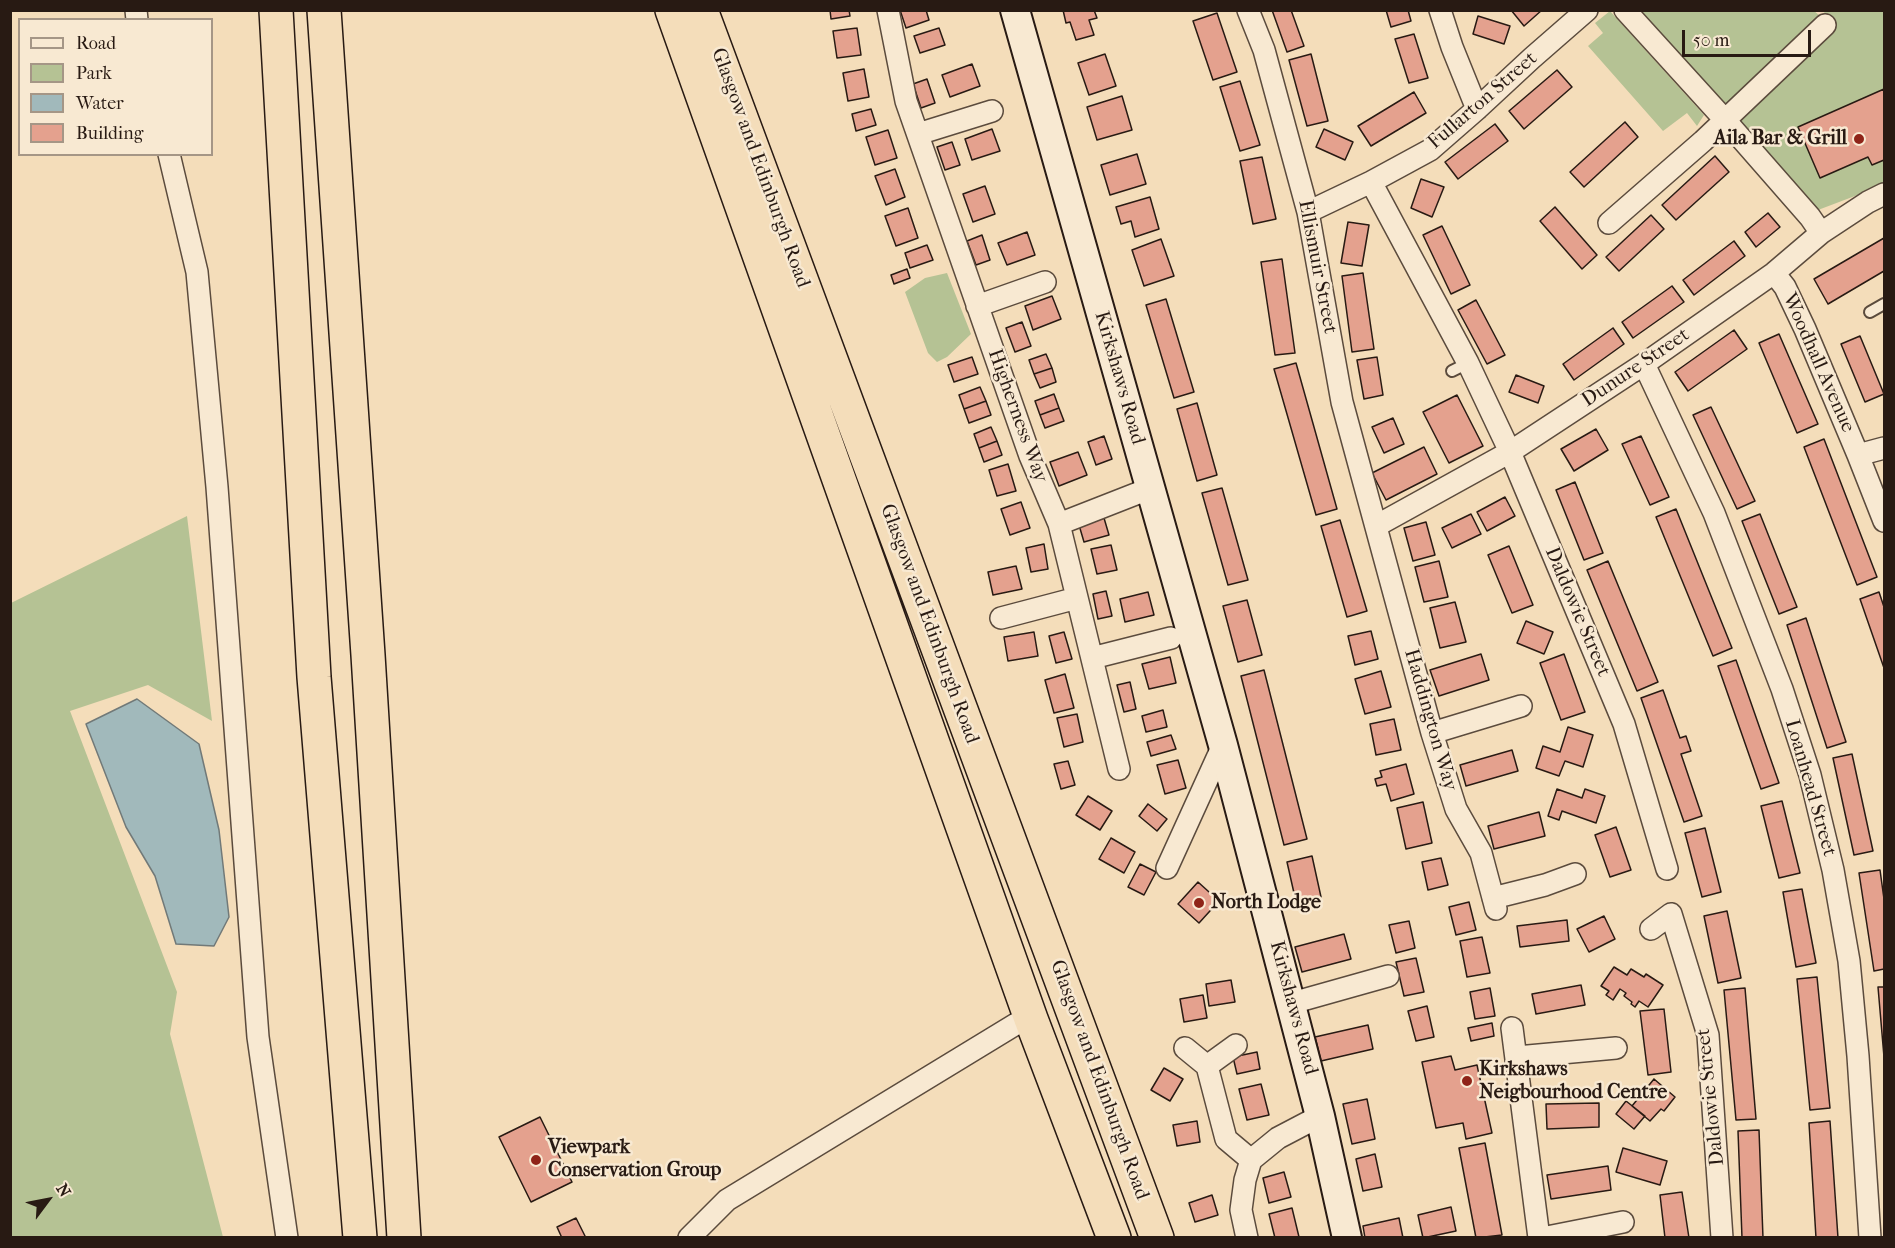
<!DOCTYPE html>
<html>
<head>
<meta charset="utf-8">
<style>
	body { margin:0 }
	#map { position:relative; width:1895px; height:1248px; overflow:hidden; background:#f4ddba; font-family:"IM FELL French Canon",serif }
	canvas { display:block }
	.frame { position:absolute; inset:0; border:12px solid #281a13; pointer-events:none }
	.legend { position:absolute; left:18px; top:18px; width:195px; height:138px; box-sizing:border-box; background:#f8e9d2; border:2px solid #a59686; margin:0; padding:8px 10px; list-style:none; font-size:18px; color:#281a13 }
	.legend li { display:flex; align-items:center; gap:12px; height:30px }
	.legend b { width:30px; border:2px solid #a59686 }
	.north { position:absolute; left:18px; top:1170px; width:60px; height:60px; -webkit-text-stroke:4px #f8e9d2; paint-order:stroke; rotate:58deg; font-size:16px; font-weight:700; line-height:24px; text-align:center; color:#281a13 }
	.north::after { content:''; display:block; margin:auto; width:21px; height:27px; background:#281a13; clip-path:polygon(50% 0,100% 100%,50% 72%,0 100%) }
	.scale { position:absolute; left:1682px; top:30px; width:129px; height:27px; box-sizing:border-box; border:3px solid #281a13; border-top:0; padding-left:8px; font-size:18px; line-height:21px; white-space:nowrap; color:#281a13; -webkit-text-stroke:4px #f8e9d2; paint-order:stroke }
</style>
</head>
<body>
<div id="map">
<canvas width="1895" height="1248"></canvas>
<div class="frame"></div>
<ul class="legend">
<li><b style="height:8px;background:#f8e9d2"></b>Road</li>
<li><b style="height:16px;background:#b5c294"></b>Park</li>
<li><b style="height:16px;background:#a1b9bb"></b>Water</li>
<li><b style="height:16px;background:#e4a18e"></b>Building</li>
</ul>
<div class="north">N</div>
<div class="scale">50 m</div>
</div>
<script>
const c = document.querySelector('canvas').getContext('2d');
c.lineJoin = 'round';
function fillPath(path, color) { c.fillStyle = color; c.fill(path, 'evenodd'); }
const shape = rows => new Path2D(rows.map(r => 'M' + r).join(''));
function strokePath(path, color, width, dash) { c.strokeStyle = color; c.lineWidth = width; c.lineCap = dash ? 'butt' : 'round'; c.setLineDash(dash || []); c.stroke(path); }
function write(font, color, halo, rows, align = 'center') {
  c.font = font + ' "IM FELL French Canon",serif'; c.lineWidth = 5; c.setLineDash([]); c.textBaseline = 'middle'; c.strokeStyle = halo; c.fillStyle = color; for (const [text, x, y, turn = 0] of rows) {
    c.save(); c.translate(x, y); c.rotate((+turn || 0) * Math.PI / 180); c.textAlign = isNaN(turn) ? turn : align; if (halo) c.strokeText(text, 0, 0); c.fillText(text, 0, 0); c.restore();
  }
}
const green = shape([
	[1813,10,1820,16,1826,11,1884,11,1884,185,1818,210,1635,11],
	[1610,11,1704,115,1697,126,1687,113,1663,131,1588,46,1603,33,1595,23],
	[947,273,971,334,947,357,937,362,928,353,905,292,925,278],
	[187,516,212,721,148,685,70,711,177,992,170,1034,223,1237,11,1237,11,603]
]);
const water = shape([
	[137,699,199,744,219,830,229,917,214,946,176,944,155,876,126,827,86,724,137,699]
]);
const building = shape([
	[830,10,849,10,850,16,831,19,830,10],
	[900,10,926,10,929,20,906,28,900,10],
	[1063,10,1094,10,1097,18,1089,20,1094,35,1076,40,1070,22,1066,23,1063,10],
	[1272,10,1291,10,1304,46,1287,52,1272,10],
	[1386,10,1408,10,1411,21,1391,27,1386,10],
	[1511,10,1542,10,1524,26,1511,10],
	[1217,13,1237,72,1213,80,1193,21,1217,13],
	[1478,16,1510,26,1504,44,1473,34,1478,16],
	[857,28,861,55,837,58,833,31,857,28],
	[939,28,945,45,920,53,914,36,939,28],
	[1414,34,1428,78,1409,83,1395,39,1414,34],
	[1105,54,1116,86,1089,95,1078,63,1105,54],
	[1311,54,1328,121,1307,126,1289,60,1311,54],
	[972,64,980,86,950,97,942,75,972,64],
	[864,69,869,97,848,101,843,73,864,69],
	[1557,70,1572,87,1524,129,1509,111,1557,70],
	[927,79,935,103,921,108,913,84,927,79],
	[1240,81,1260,145,1240,151,1220,87,1240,81],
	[1884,89,1884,160,1872,165,1868,157,1820,178,1798,127,1884,89],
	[1414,92,1426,113,1371,146,1358,126,1414,92],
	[1122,96,1132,130,1097,140,1087,107,1122,96],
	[871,109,876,125,856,131,852,114,871,109],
	[1625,122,1638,137,1584,187,1570,172,1625,122],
	[1495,124,1508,141,1458,179,1445,162,1495,124],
	[992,129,1000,151,972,160,965,139,992,129],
	[1324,129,1353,142,1345,160,1316,147,1324,129],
	[888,130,897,158,875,165,866,137,888,130],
	[952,142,960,165,945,170,937,147,952,142],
	[1137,154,1146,184,1110,195,1101,165,1137,154],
	[1715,156,1729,172,1676,220,1662,205,1715,156],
	[1262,157,1276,219,1253,224,1240,161,1262,157],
	[895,169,905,197,886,205,875,176,895,169],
	[1421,179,1444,187,1432,217,1411,208,1421,179],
	[985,186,995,214,973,222,963,194,985,186],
	[1150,197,1159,229,1135,237,1131,221,1121,224,1116,207,1150,197],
	[1555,207,1597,255,1582,269,1540,221,1555,207],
	[908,208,918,238,896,246,885,216,908,208],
	[1768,213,1780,227,1756,247,1745,232,1768,213],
	[1651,215,1664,229,1619,271,1606,257,1651,215],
	[1348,222,1369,225,1362,266,1341,263,1348,222],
	[1442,226,1470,285,1451,294,1423,235,1442,226],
	[1027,232,1035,255,1007,265,998,243,1027,232],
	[982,235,990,260,976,265,967,241,982,235],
	[1884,238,1884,271,1828,304,1814,279,1884,238],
	[1161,239,1174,276,1144,286,1132,250,1161,239],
	[1734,241,1745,256,1694,295,1683,280,1734,241],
	[927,245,933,260,910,268,905,253,927,245],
	[1282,259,1295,353,1275,355,1261,262,1282,259],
	[907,269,910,278,894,284,891,275,907,269],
	[1363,273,1374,349,1352,352,1342,276,1363,273],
	[1672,286,1684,302,1633,338,1622,322,1672,286],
	[1052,296,1061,319,1033,330,1025,306,1052,296],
	[1166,299,1194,392,1174,398,1146,305,1166,299],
	[1476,300,1505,355,1487,364,1458,310,1476,300],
	[1022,322,1031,346,1015,352,1006,328,1022,322],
	[1613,328,1624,344,1574,380,1563,364,1613,328],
	[1734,330,1747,349,1688,391,1675,372,1734,330],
	[1779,334,1818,424,1797,433,1759,343,1779,334],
	[1860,336,1884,394,1865,402,1841,344,1860,336],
	[1046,354,1052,368,1034,374,1029,360,1046,354],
	[972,357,978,374,954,382,948,365,972,357],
	[1377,357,1383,395,1364,399,1357,360,1377,357],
	[1296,363,1337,509,1316,515,1274,369,1296,363],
	[1052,368,1056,382,1040,388,1034,374,1052,368],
	[1516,375,1544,386,1538,403,1509,392,1516,375],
	[980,387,986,401,964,409,959,395,980,387],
	[1054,394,1059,408,1040,415,1035,401,1054,394],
	[1457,395,1483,446,1449,463,1423,412,1457,395],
	[986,401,991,415,969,423,964,409,986,401],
	[1197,403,1217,475,1197,481,1177,409,1197,403],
	[1711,407,1755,501,1737,509,1693,415,1711,407],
	[1059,408,1064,421,1045,428,1040,415,1059,408],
	[1393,418,1404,444,1384,453,1372,427,1393,418],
	[991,427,997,441,979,448,974,434,991,427],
	[1596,429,1608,450,1574,471,1561,449,1596,429],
	[1104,436,1112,459,1096,465,1088,442,1104,436],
	[1641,436,1669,497,1650,505,1622,444,1641,436],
	[1824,439,1877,577,1857,585,1804,447,1824,439],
	[997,441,1002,455,984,462,979,448,997,441],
	[1424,447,1437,474,1386,500,1372,473,1424,447],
	[1078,452,1087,475,1059,486,1050,462,1078,452],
	[1008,464,1016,491,997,496,989,470,1008,464],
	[1575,482,1603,553,1584,560,1556,490,1575,482],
	[1222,488,1248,580,1228,585,1202,493,1222,488],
	[1505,497,1515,516,1487,531,1477,512,1505,497],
	[1021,502,1030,528,1010,535,1001,509,1021,502],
	[1676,509,1732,648,1713,656,1656,517,1676,509],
	[1471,514,1481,534,1452,548,1442,528,1471,514],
	[1760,514,1797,607,1779,614,1742,521,1760,514],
	[1104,518,1109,535,1084,542,1079,525,1104,518],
	[1340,520,1367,611,1347,617,1321,526,1340,520],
	[1426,522,1435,555,1413,561,1404,528,1426,522],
	[1044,544,1048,569,1031,572,1026,548,1044,544],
	[1111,545,1117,570,1097,574,1091,549,1111,545],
	[1509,546,1533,605,1512,613,1488,555,1509,546],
	[1439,561,1448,597,1424,602,1415,567,1439,561],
	[1608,561,1658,682,1637,691,1587,570,1608,561],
	[1016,566,1022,589,993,595,988,572,1016,566],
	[1106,591,1112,616,1098,619,1093,594,1106,591],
	[1148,592,1154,615,1125,622,1120,599,1148,592],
	[1879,592,1884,607,1884,668,1860,599,1879,592],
	[1247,600,1262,655,1238,662,1223,606,1247,600],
	[1455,602,1466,642,1440,648,1430,608,1455,602],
	[1806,618,1846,742,1827,748,1787,625,1806,618],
	[1526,621,1553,632,1544,654,1517,643,1526,621],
	[1371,631,1378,659,1355,665,1348,636,1371,631],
	[1034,632,1038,656,1008,661,1004,637,1034,632],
	[1064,632,1072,659,1056,663,1049,636,1064,632],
	[1481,654,1489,680,1439,696,1430,670,1481,654],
	[1564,654,1585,712,1561,720,1540,663,1564,654],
	[1170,657,1176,683,1149,689,1142,664,1170,657],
	[1736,660,1779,783,1761,789,1718,666,1736,660],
	[1264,670,1307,839,1284,845,1241,676,1264,670],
	[1381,671,1391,707,1365,714,1355,679,1381,671],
	[1065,674,1074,708,1054,713,1045,680,1065,674],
	[1130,682,1136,709,1124,712,1117,685,1130,682],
	[1663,690,1680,738,1686,736,1691,751,1681,754,1702,816,1684,822,1641,698,1663,690],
	[1163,710,1167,727,1146,732,1142,716,1163,710],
	[1077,714,1083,742,1064,747,1057,718,1077,714],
	[1394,719,1401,750,1376,755,1370,724,1394,719],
	[1568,727,1593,735,1583,767,1565,761,1559,776,1536,768,1543,746,1560,752,1568,727],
	[1171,735,1176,749,1151,756,1147,742,1171,735],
	[1512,750,1518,771,1466,786,1460,765,1512,750],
	[1852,754,1873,851,1854,855,1833,758,1852,754],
	[1178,760,1186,788,1165,794,1157,765,1178,760],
	[1068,761,1075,785,1061,789,1054,764,1068,761],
	[1406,764,1414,794,1391,801,1386,784,1377,786,1375,779,1382,777,1380,771,1406,764],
	[1557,789,1582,798,1585,789,1605,796,1596,823,1562,811,1559,820,1548,816,1557,789],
	[1088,796,1112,811,1100,830,1076,815,1088,796],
	[1782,801,1800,873,1779,878,1761,806,1782,801],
	[1423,802,1432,843,1406,849,1397,808,1423,802],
	[1148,804,1167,819,1157,831,1139,816,1148,804],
	[1539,812,1545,836,1494,849,1488,826,1539,812],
	[1616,827,1631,870,1610,877,1595,835,1616,827],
	[1705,828,1721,892,1702,897,1685,833,1705,828],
	[1111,838,1135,852,1124,873,1099,859,1111,838],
	[1312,856,1321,897,1296,902,1287,862,1312,856],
	[1441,858,1448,885,1428,890,1422,862,1441,858],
	[1140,864,1156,872,1144,895,1128,887,1140,864],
	[1880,870,1884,899,1884,969,1874,971,1859,873,1880,870],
	[1198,882,1219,901,1199,923,1178,904,1198,882],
	[1802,889,1816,963,1796,967,1783,892,1802,889],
	[1469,902,1476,930,1456,935,1449,907,1469,902],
	[1727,911,1741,978,1718,983,1704,916,1727,911],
	[1604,916,1615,939,1589,952,1577,929,1604,916],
	[1567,920,1569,941,1520,947,1517,926,1567,920],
	[1409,921,1415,948,1396,953,1389,925,1409,921],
	[1344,934,1351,959,1302,972,1295,947,1344,934],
	[1482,937,1490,973,1467,977,1460,941,1482,937],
	[1416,958,1424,992,1404,996,1396,962,1416,958],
	[1614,967,1627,975,1631,969,1644,977,1646,974,1663,985,1648,1007,1639,1001,1635,1007,1631,1004,1632,1002,1624,996,1626,993,1620,989,1613,1000,1606,995,1609,991,1601,986,1614,967],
	[1817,977,1830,1108,1810,1110,1797,979,1817,977],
	[1231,980,1235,1002,1209,1006,1206,984,1231,980],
	[1581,985,1585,1005,1536,1014,1532,994,1581,985],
	[1878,987,1884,987,1884,1057,1878,987],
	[1490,988,1495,1016,1475,1019,1470,992,1490,988],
	[1745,988,1756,1119,1736,1120,1724,990,1745,988],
	[1203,995,1207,1018,1184,1022,1180,999,1203,995],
	[1427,1006,1434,1037,1416,1041,1408,1011,1427,1006],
	[1664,1009,1671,1072,1648,1075,1640,1011,1664,1009],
	[1492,1023,1494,1036,1471,1041,1468,1028,1492,1023],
	[1368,1025,1373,1049,1321,1061,1315,1037,1368,1025],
	[1257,1052,1260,1069,1237,1074,1233,1057,1257,1052],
	[1451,1056,1455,1070,1477,1065,1492,1133,1466,1139,1463,1123,1436,1128,1422,1062,1451,1056],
	[1164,1068,1183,1079,1170,1101,1151,1090,1164,1068],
	[1654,1079,1675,1097,1664,1111,1661,1109,1650,1121,1632,1106,1654,1079],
	[1261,1084,1269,1115,1247,1120,1239,1089,1261,1084],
	[1367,1099,1375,1139,1352,1144,1343,1104,1367,1099],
	[1626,1101,1645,1116,1634,1129,1616,1114,1626,1101],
	[1599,1103,1599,1127,1547,1129,1546,1104,1599,1103],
	[540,1117,572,1182,531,1202,499,1137,540,1117],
	[1197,1121,1200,1142,1177,1146,1173,1125,1197,1121],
	[1830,1121,1838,1238,1816,1238,1809,1123,1830,1121],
	[1759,1130,1763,1238,1742,1238,1738,1131,1759,1130],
	[1485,1143,1502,1235,1476,1238,1459,1148,1485,1143],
	[1623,1148,1667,1161,1660,1185,1616,1172,1623,1148],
	[1375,1154,1382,1187,1363,1191,1356,1159,1375,1154],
	[1608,1166,1611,1190,1551,1199,1547,1175,1608,1166],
	[1284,1172,1291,1197,1269,1203,1263,1178,1284,1172],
	[1682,1192,1689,1238,1665,1238,1660,1195,1682,1192],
	[1212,1195,1218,1215,1195,1222,1189,1203,1212,1195],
	[1451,1207,1456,1231,1423,1238,1418,1215,1451,1207],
	[1292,1208,1299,1237,1275,1238,1269,1214,1292,1208],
	[576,1218,586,1238,562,1238,557,1227,576,1218],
	[1399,1218,1403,1238,1365,1238,1363,1226,1399,1218]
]);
const lane = shape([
	[1870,312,1884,304],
	[1452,371,1468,363]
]);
const street = shape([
	[136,10,137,20],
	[888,10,906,101,1030,456,1059,524],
	[1248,10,1264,50,1308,212,1342,402,1432,733,1456,809,1481,853,1496,909],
	[1440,10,1452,47,1477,109],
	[1625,10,1725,120,1810,217,1821,233],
	[918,134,992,111],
	[169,154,197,272,217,487,258,1037,287,1238],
	[1371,182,1468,363,1510,452,1624,724,1667,869],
	[1308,212,1371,182,1430,150,1477,109,1532,58,1587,10],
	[1609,223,1703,141,1825,25],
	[1774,273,1785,287,1805,329,1858,455,1884,521],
	[977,306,1045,282],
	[1644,364,1714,513,1782,689,1810,775,1833,870,1849,961,1858,1056,1870,1238],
	[1858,455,1884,448],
	[1376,526,1510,452,1644,364,1774,273,1821,233,1868,202,1884,194],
	[1001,618,1077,598],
	[1092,658,1171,638],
	[1432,733,1521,706],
	[1119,769,1059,524,1151,488],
	[1167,868,1223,745],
	[1493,898,1545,885,1575,874],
	[1651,929,1671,914,1708,1035,1722,1238],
	[1292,1003,1388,976],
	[1512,1028,1539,1238],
	[1236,1045,1207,1066,1226,1139,1251,1160],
	[1185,1048,1207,1066],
	[1517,1057,1616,1048],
	[689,1238,727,1200,1016,1024,1031,1019],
	[1247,1238,1241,1210,1245,1180,1251,1160,1278,1138,1320,1116],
	[1542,1238,1623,1222]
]);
const secondary = shape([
	[1015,10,1223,745,1320,1116,1347,1238]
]);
const highway = shape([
	[276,10,314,677,360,1238],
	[324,10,368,655,404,1238],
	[672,10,1031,1019,1114,1238],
	[701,10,1157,1238]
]);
const markers = [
	[1859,139,6,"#8f2418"],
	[1199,903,6,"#8f2418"],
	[1467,1081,6,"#8f2418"],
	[536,1160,6,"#8f2418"]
];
const streetNames = [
	["Fullarton Street",1483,101,-41],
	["Glasgow and Edinburgh Road",760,168,70],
	["Ellismuir Street",1317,267,79],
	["Woodhall Avenue",1818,363,66],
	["Dunure Street",1636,368,-34],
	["Kirkshaws Road",1119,378,74],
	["Higherness Way",1017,416,70],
	["Daldowie Street",1577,612,67],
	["Glasgow and Edinburgh Road",929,624,70],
	["Haddington Way",1430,720,74],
	["Loanhead Street",1810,788,74],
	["Kirkshaws Road",1293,1008,75],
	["Glasgow and Edinburgh Road",1099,1080,70],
	["Daldowie Street",1711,1097,-96]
];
const poiNames = [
	["Aila Bar & Grill",1847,139,"right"],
	["North Lodge",1211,903],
	["Kirkshaws",1479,1070],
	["Neigbourhood Centre",1479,1093],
	["Viewpark",548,1148],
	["Conservation Group",548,1171]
];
fillPath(green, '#b5c294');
fillPath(water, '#a1b9bb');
strokePath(water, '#717978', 1.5);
fillPath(building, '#e4a18e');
strokePath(building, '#281a13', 1.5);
strokePath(lane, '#5b4b3d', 14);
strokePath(street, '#5b4b3d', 24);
strokePath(secondary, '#281a13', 32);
strokePath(highway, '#281a13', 36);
strokePath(lane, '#f8e9d2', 10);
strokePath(street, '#f8e9d2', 21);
strokePath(secondary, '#f8e9d2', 28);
strokePath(highway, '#f4ddba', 33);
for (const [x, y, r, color] of markers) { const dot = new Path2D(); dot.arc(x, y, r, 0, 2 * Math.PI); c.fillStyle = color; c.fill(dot); strokePath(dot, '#f8e9d2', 2); }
write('20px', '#281a13', '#f8e9d2', streetNames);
write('bold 20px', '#281a13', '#f8e9d2', poiNames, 'left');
</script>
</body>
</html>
